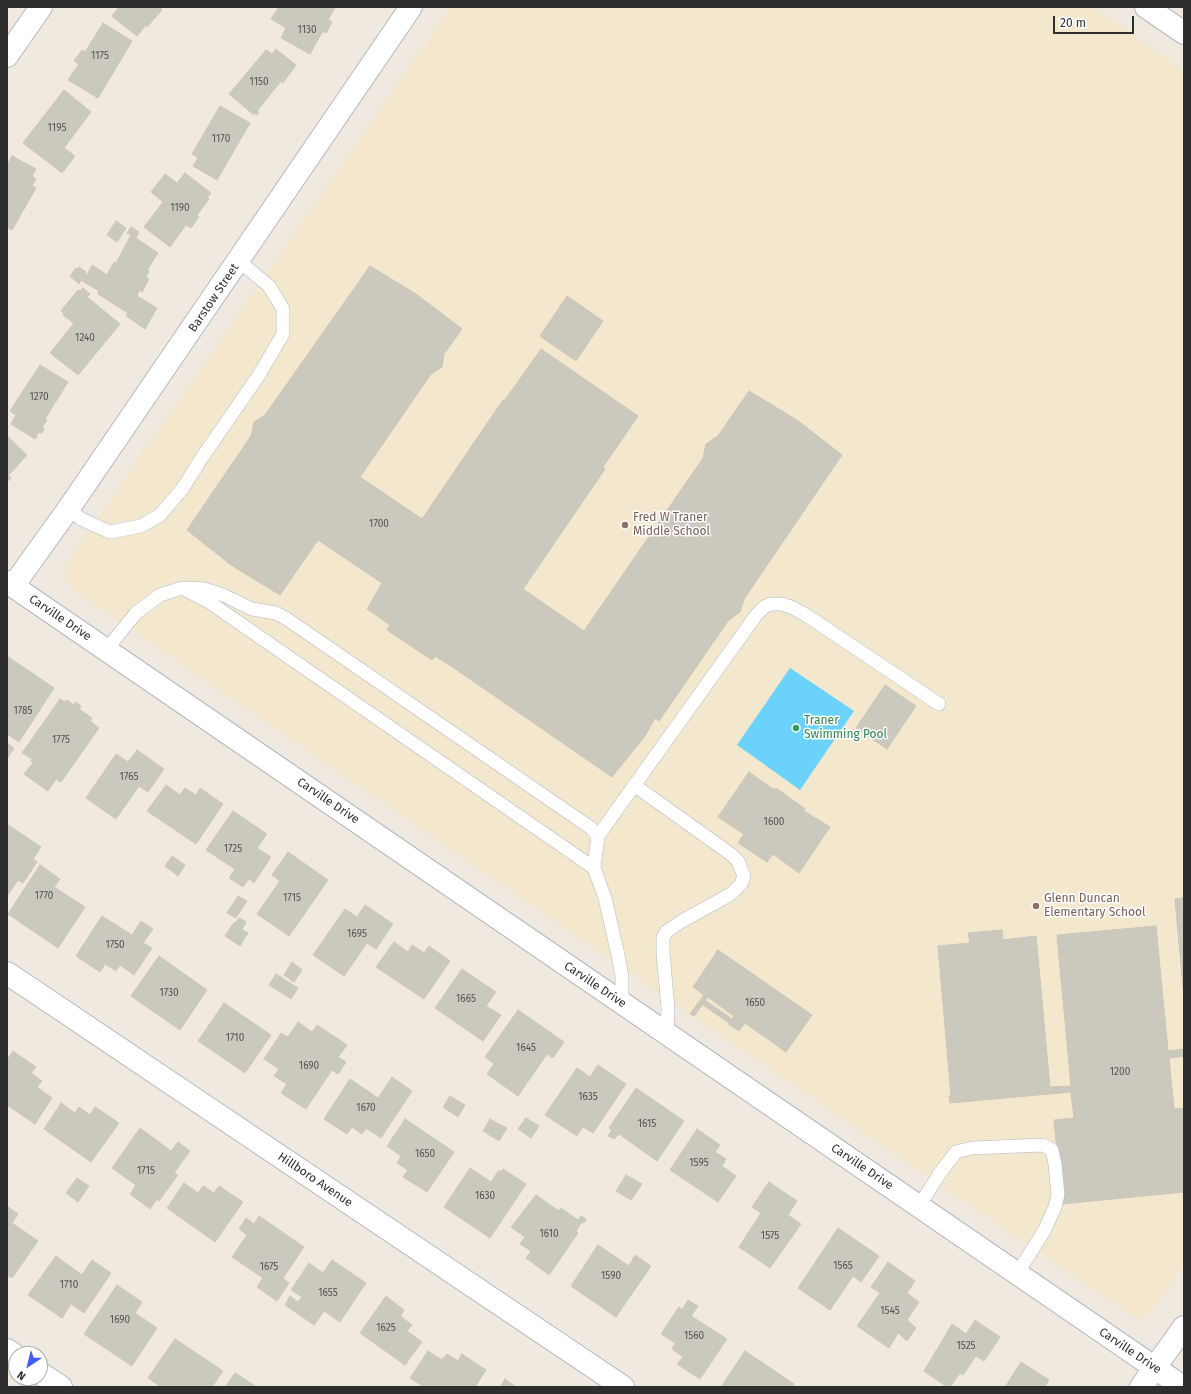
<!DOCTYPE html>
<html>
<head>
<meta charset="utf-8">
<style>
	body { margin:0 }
	#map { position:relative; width:1191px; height:1394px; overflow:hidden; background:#f0e9e0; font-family:"Fira Sans",sans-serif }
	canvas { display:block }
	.frame { position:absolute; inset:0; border:8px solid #2e2e2e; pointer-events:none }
	.north { position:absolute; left:8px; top:1346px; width:40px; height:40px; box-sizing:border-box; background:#fff; border:1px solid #ababab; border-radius:50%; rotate:215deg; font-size:11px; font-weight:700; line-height:16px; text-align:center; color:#2e2e2e }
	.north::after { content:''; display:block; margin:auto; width:14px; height:18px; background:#3e5eff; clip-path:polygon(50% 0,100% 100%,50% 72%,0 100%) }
	.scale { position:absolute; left:1053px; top:16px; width:81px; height:18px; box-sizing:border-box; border:2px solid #2e2e2e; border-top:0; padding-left:5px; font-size:12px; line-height:14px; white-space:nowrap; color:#2e2e2e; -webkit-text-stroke:3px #fff; paint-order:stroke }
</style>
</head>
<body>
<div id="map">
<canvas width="1191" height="1394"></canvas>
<div class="frame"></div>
<div class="north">N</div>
<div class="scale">20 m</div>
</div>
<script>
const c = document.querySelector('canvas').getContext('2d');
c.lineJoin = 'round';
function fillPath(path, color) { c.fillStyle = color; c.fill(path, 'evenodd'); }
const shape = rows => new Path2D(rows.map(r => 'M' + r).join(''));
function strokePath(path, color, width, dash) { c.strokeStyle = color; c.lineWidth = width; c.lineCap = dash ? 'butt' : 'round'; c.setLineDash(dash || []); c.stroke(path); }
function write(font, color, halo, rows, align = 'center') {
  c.font = font + ' "Fira Sans",sans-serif'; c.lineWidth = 3; c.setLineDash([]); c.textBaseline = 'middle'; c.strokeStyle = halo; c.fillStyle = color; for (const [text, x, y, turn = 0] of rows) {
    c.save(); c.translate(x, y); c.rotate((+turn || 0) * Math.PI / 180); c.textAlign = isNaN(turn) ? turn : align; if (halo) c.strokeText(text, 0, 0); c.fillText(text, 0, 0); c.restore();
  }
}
const education = shape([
	[450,7,1093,7,1184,70,1184,1266,1151,1312,1142,1318,1130,1315,772,1071,70,588,64,578,66,564]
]);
const water = shape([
	[790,668,854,711,800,790,737,745]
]);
const building = shape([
	[119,7,162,7,161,8,162,10,147,27,146,25,137,36,112,16,119,7],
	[279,7,335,7,328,20,332,22,326,33,323,31,310,54,281,38,286,28,271,19,279,7],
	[103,23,132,41,98,98,68,80,79,64,74,61,82,50,85,52,103,23],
	[276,49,296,65,283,83,281,81,257,111,259,112,257,115,255,113,254,115,229,94,266,50,272,54,276,49],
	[64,90,91,112,64,148,75,156,62,173,23,143,64,90],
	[220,106,250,123,217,180,193,166,198,158,192,154,220,106],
	[12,156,36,169,32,176,36,179,32,186,36,188,12,230,7,227,7,165,12,156],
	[185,173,211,193,207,198,209,199,197,215,199,217,191,228,186,225,170,247,144,227,163,202,151,192,165,174,177,183,185,173],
	[116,221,126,228,117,242,107,235,116,221],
	[131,227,139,232,136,238,158,253,147,270,149,271,146,277,149,279,142,292,139,290,137,296,157,308,145,329,126,316,128,313,98,294,99,291,81,280,79,284,70,276,76,268,77,269,79,267,86,272,85,273,87,275,92,265,107,275,114,262,116,263,131,235,127,233,131,227],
	[370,266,416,294,462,329,444,354,442,367,431,374,360,477,422,519,503,400,505,400,541,349,638,416,603,467,605,469,523,589,584,631,703,458,706,444,718,436,749,391,797,420,842,455,744,599,740,612,728,621,659,721,655,718,645,736,612,777,451,666,454,663,451,666,435,656,432,660,387,630,390,625,367,609,382,583,318,540,280,595,231,565,187,530,251,436,254,422,265,415,370,266],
	[83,288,90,294,87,297,120,324,78,375,50,353,74,323,63,315,64,313,61,311,78,290,80,291,83,288],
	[567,296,603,321,576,361,540,336,567,296],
	[40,365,68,382,45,419,47,420,42,427,44,428,42,433,39,432,35,439,11,424,16,415,10,411,40,365],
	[7,436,27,455,8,476,11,478,7,482,7,436],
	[7,656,54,688,19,742,7,734,7,656],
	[885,685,916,706,887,749,856,728,885,685],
	[60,699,65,702,67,700,74,705,76,702,81,706,79,709,92,718,90,721,99,728,61,782,56,779,48,791,24,774,33,763,31,761,32,759,22,753,60,699],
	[7,743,14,748,7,759,7,743],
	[137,750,164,769,148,792,139,786,116,819,86,798,116,754,128,762,137,750],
	[749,772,774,790,776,788,805,809,804,811,830,827,799,873,773,854,767,862,738,843,744,834,718,817,749,772],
	[166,785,180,795,185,788,196,795,200,788,223,804,196,844,147,811,166,785],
	[233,811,267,834,257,848,271,857,254,883,249,879,243,887,229,878,235,869,206,850,233,811],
	[7,824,41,847,33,859,37,862,23,883,18,880,7,896,7,824],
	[288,852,328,880,289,936,257,914,280,881,272,875,288,852],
	[172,856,185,865,178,876,165,866,172,856],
	[40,865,60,879,55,886,51,885,85,907,58,948,8,914,40,865],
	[238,896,247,901,236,918,227,913,238,896],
	[1184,898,1184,998,1175,899,1184,898],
	[365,905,393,924,376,949,367,943,344,976,313,955,345,909,357,917,365,905],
	[102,916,132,935,141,921,153,929,143,943,152,948,134,975,120,965,116,971,105,964,100,972,76,956,102,916],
	[240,918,246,922,242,930,248,933,240,946,225,936,233,924,240,918],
	[1156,926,1168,1051,1184,1049,1184,1056,1169,1058,1174,1109,1184,1108,1184,1192,1062,1204,1054,1120,1074,1118,1071,1092,950,1103,949,1096,951,1096,938,946,970,943,968,933,1002,930,1003,940,1036,936,1050,1087,1071,1086,1057,935,1156,926],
	[394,942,408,952,412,945,424,953,429,946,450,961,424,999,376,967,394,942],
	[718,950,812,1015,786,1052,745,1023,739,1031,728,1024,729,1023,703,1005,706,1001,732,1019,734,1016,708,997,694,1016,690,1014,704,995,693,987,718,950],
	[159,956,207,990,180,1030,131,996,159,956],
	[292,962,302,970,294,982,284,975,292,962],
	[462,969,496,992,486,1006,501,1015,483,1041,435,1008,462,969],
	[276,974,298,988,291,999,269,985,276,974],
	[224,1003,271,1035,245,1073,198,1041,224,1003],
	[518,1010,564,1042,553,1058,547,1054,518,1096,487,1074,494,1064,485,1057,518,1010],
	[298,1022,312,1032,317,1025,347,1045,338,1057,346,1062,338,1074,332,1070,306,1109,281,1093,287,1084,274,1076,279,1069,264,1059,281,1033,288,1037,298,1022],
	[13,1051,36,1067,31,1073,42,1081,37,1087,52,1098,35,1124,7,1105,7,1060,13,1051],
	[598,1065,626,1084,593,1133,583,1127,577,1136,545,1115,577,1068,590,1077,598,1065],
	[392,1077,412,1091,381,1138,366,1128,362,1134,352,1127,347,1134,324,1119,350,1079,378,1098,392,1077],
	[636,1088,684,1121,657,1161,619,1134,614,1139,608,1136,612,1130,609,1128,636,1088],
	[450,1096,465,1105,458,1117,443,1107,450,1096],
	[61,1103,75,1113,79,1107,90,1115,95,1107,119,1123,91,1162,44,1129,61,1103],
	[526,1118,539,1126,531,1138,518,1129,526,1118],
	[405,1119,454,1152,427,1192,403,1177,408,1170,397,1163,401,1156,387,1146,405,1119],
	[490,1119,507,1128,499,1141,483,1131,490,1119],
	[140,1128,171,1151,178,1142,190,1151,174,1173,178,1175,159,1201,157,1199,150,1209,130,1194,136,1185,112,1168,140,1128],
	[697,1129,720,1145,715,1152,726,1159,722,1166,736,1176,718,1202,670,1170,697,1129],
	[470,1168,491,1182,499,1170,501,1172,503,1169,526,1184,490,1238,444,1207,470,1168],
	[626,1175,642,1184,631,1200,616,1191,626,1175],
	[77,1178,89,1186,78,1202,66,1193,77,1178],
	[769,1182,797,1201,788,1215,801,1224,770,1268,739,1247,761,1213,752,1207,769,1182],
	[184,1183,198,1193,203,1186,214,1193,219,1186,243,1202,215,1242,167,1208,184,1183],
	[536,1195,559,1211,561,1208,578,1220,581,1216,586,1219,584,1223,582,1222,576,1231,578,1233,549,1275,526,1258,531,1251,520,1244,525,1237,511,1227,536,1195],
	[7,1206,18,1214,12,1223,38,1241,12,1278,7,1275,7,1206],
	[259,1216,304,1247,283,1278,289,1283,277,1301,257,1287,263,1278,232,1257,247,1235,239,1229,246,1218,254,1224,259,1216],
	[838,1228,879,1256,861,1282,853,1276,830,1310,798,1288,838,1228],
	[598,1245,629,1266,635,1255,651,1266,616,1317,571,1286,598,1245],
	[56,1256,82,1275,92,1260,111,1273,84,1313,71,1304,62,1318,28,1295,56,1256],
	[332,1260,366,1283,340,1322,324,1311,314,1325,285,1305,290,1296,298,1302,302,1297,291,1290,309,1263,323,1273,332,1260],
	[888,1262,915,1281,907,1293,919,1302,907,1320,916,1328,907,1341,898,1333,889,1348,857,1326,880,1293,871,1287,888,1262],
	[117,1285,142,1302,135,1313,157,1328,132,1366,84,1334,117,1285],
	[386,1296,404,1310,400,1316,412,1325,407,1331,422,1342,405,1365,360,1333,386,1296],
	[688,1300,698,1306,691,1316,727,1339,700,1379,677,1364,683,1357,672,1349,675,1343,661,1334,679,1307,682,1310,688,1300],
	[975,1320,1000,1337,984,1361,976,1356,963,1375,960,1373,950,1387,947,1387,924,1371,952,1324,966,1334,975,1320],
	[175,1339,223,1371,212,1387,161,1387,148,1378,175,1339],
	[428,1351,442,1360,447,1354,458,1361,462,1354,486,1370,475,1387,424,1387,410,1378,428,1351],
	[745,1351,794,1384,792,1387,721,1387,745,1351],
	[1021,1362,1049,1380,1045,1387,1003,1387,1004,1386,1005,1387,1021,1362],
	[235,1373,257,1387,225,1387,235,1373],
	[505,1379,516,1387,500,1387,505,1379]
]);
const service = shape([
	[69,508,81,519,110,532,141,526,160,515,183,488,201,459,259,375,283,334,283,309,269,286,239,261],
	[187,588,204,589,223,595,252,609,276,613,287,619,591,828,598,836,594,868],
	[106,650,136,613,160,595,182,588,209,602,594,868,605,898,618,955,622,976,622,1003],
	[634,785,732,855,738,861,744,876,741,884,731,894,682,921,666,932,663,938,663,953,668,1008,667,1034],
	[598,836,757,614,764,607,771,604,781,604,791,607,806,615,939,704],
	[919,1206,940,1173,956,1152,972,1148,1043,1145,1052,1150,1055,1164,1058,1195,1055,1207,1044,1231,1017,1274]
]);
const minor = shape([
	[1146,7,1184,33],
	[7,56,41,7],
	[7,582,1183,1387],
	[13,586,69,508,411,7],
	[7,973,623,1387],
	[7,1350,16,1356],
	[40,1373,61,1387],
	[1141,1387,1184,1327]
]);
const markers = [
	[625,525,4,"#8d6e63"],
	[796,728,4,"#2e9e5b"],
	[1036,906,4,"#8d6e63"]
];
const numberNames = [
	["1130",307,30],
	["1175",100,56],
	["1150",259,82],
	["1195",57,128],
	["1170",221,139],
	["1190",180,208],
	["1240",85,338],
	["1270",39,397],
	["1700",379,524],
	["1785",23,711],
	["1775",61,740],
	["1765",129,777],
	["1600",774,822],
	["1725",233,849],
	["1770",44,896],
	["1715",292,898],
	["1695",357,934],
	["1750",115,945],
	["1730",169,993],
	["1665",466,999],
	["1650",755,1003],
	["1710",235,1038],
	["1645",526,1048],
	["1690",309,1066],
	["1200",1120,1072],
	["1635",588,1097],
	["1670",366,1108],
	["1615",647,1124],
	["1650",425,1154],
	["1595",699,1163],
	["1715",146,1171],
	["1630",485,1196],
	["1610",549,1234],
	["1575",770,1236],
	["1565",843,1266],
	["1675",269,1267],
	["1590",611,1276],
	["1710",69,1285],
	["1655",328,1293],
	["1545",890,1311],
	["1690",120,1320],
	["1625",386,1328],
	["1560",694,1336],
	["1525",966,1346]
];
const streetNames = [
	["Barstow Street",214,298,-56],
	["Carville Drive",60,618,34],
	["Carville Drive",328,801,34],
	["Carville Drive",595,985,34],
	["Carville Drive",862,1167,34],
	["Hillboro Avenue",315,1180,34],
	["Carville Drive",1130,1351,34]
];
const educationNames = [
	["Fred W Traner",633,518],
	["Middle School",633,532],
	["Glenn Duncan",1044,899],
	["Elementary School",1044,913]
];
const leisureNames = [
	["Traner",804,721],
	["Swimming Pool",804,735]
];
fillPath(education, '#f3e8ce');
fillPath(water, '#6ad2fb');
fillPath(building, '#cbc8be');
strokePath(building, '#ccc6b8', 1);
strokePath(service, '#b4b6c2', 14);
strokePath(minor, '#b4b6c2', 24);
strokePath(service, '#fff', 13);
strokePath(minor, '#fff', 22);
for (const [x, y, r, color] of markers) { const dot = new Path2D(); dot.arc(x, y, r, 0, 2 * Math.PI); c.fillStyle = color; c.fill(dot); strokePath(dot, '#fff', 1.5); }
write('10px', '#555452', null, numberNames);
write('12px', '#2e2e2e', '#fff', streetNames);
write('12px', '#785e54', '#fff', educationNames, 'left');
write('12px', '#27864d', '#fff', leisureNames, 'left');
</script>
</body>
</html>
